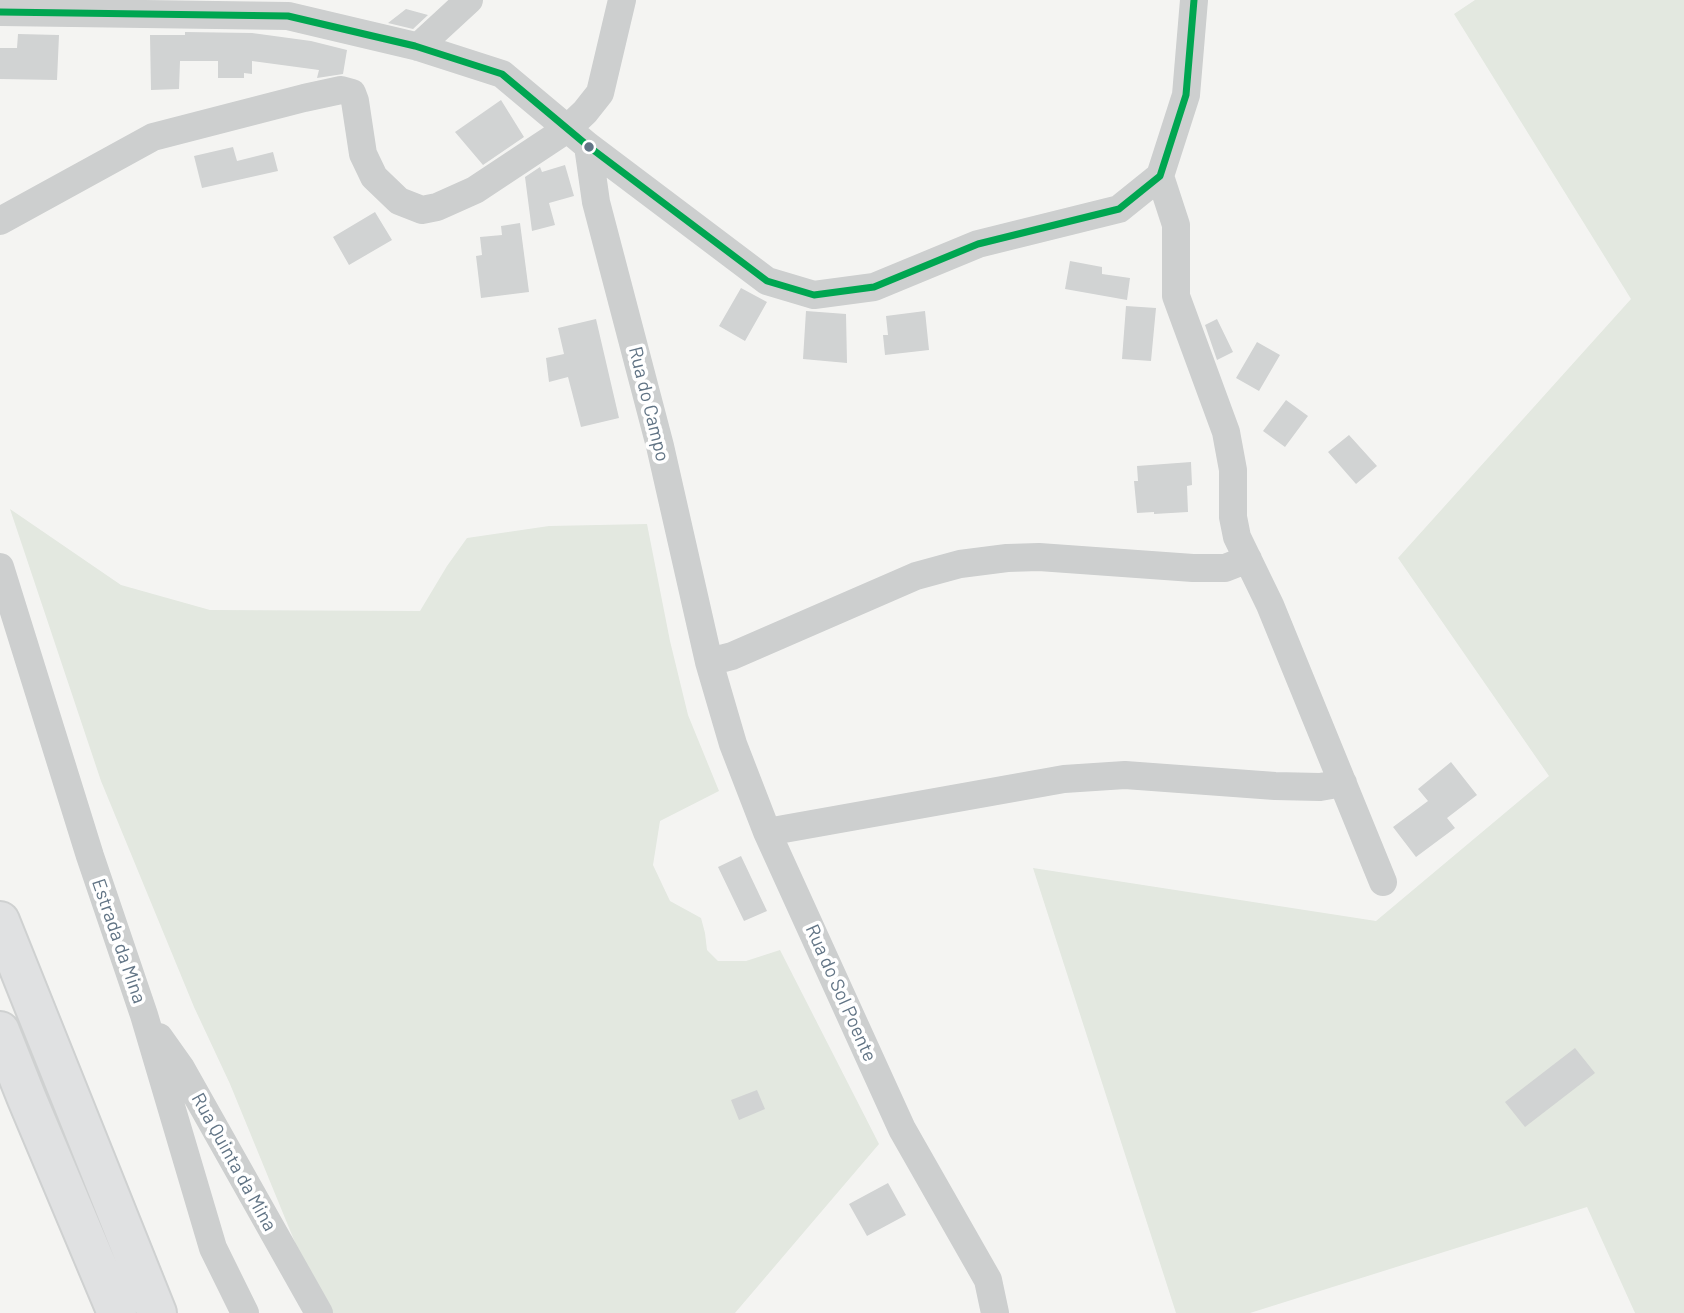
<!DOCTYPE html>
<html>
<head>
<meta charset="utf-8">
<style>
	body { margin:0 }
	canvas { display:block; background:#f4f4f2 }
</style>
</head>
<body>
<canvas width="1684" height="1313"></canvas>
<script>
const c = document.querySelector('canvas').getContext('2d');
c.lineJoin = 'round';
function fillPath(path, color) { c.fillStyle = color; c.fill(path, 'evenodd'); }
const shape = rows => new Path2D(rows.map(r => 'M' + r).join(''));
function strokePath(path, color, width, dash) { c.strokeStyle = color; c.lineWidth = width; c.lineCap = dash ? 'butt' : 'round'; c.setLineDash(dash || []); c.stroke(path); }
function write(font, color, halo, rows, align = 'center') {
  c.font = font + ' Barlow,sans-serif'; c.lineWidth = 7; c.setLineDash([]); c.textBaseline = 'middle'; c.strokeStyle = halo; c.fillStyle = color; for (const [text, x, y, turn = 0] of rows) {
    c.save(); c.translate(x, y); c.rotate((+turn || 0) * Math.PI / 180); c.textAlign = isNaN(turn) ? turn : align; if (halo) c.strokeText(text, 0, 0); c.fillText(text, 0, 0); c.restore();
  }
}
const green = shape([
	[1475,0,1684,0,1684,1313,1635,1313,1587,1207,1250,1313,1176,1313,1033,868,1376,921,1549,776,1398,558,1631,299,1454,14],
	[10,509,121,585,210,610,420,611,447,566,467,538,549,526,647,524,670,641,688,715,719,791,660,821,653,865,670,901,701,918,705,933,707,950,718,961,746,961,780,950,879,1144,735,1313,327,1313,317,1296,230,1084,194,1007,101,781]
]);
const building = shape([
	[406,9,428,15,413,29,388,23],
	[185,32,252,33,311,41,347,50,343,74,317,78,319,70,252,61,252,74,244,73,244,78,218,78,218,61,180,61,179,89,151,90,150,35,185,35],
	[18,34,59,35,57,80,0,79,0,48,17,48],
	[501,100,524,137,483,165,455,132],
	[233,147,237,161,273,152,278,171,202,188,194,156],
	[565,165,574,196,549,203,555,225,532,231,525,177,540,167,542,172],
	[375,212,392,240,349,265,333,237],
	[520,223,529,292,481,298,476,256,482,255,480,237,502,235,501,226],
	[1070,261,1102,267,1102,274,1130,278,1127,300,1065,289],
	[741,288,767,302,745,341,719,326],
	[1126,306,1156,308,1151,361,1122,359],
	[806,311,846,314,847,363,803,359],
	[925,311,929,350,885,355,883,335,888,335,886,316],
	[596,319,619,418,581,427,568,377,549,382,546,358,564,354,558,328],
	[1217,319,1233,352,1217,360,1205,325],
	[1257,342,1280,355,1259,391,1236,378],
	[1286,400,1308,416,1285,447,1263,431],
	[1349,435,1377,466,1356,484,1328,452],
	[1191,462,1192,485,1187,486,1188,512,1154,514,1154,512,1137,513,1134,481,1138,481,1137,466],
	[1451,762,1477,795,1447,818,1455,828,1416,857,1393,827,1428,801,1418,789],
	[741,856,767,911,744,921,718,867],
	[1575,1048,1595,1073,1525,1127,1505,1102],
	[757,1090,765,1109,739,1120,731,1100],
	[888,1183,906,1215,867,1236,849,1204]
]);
const street = shape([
	[0,12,288,16,415,46,502,74,588,146,767,281,814,295,874,287,978,244,1119,209,1160,176,1186,95,1194,0],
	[418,47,469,0],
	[588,146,596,202,660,446,709,662,733,744,767,832,902,1129,988,1280,995,1313],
	[1160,176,1176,225,1176,296,1226,432,1233,470,1233,517,1237,537,1270,605,1383,882],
	[0,221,153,137,304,98,341,90,352,93,355,101,363,154,374,177,399,201,422,210,437,207,475,190,567,129,585,112,600,93,622,0],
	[0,567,90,856,144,1015,213,1248,245,1313],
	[709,662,732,656,916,576,960,564,1007,558,1039,557,1193,568,1225,568,1248,559],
	[767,832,1064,779,1125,775,1275,786,1320,787,1343,783],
	[159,1037,181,1068,319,1313]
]);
const highway = shape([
	[0,921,157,1313],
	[0,1031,27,1099,117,1313]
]);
const bus1 = shape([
	[0,12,288,16,415,46,502,74,588,146,767,281,814,295,874,287,978,244,1119,209,1160,176,1186,95,1194,0]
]);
const markers = [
	[589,147,6,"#617485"]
];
const streetNames = [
	["Rua do Campo",649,404,76],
	["Estrada da Mina",119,941,71],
	["Rua do Sol Poente",841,993,66],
	["Rua Quinta da Mina",234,1162,61]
];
fillPath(green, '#e3e8e0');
fillPath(building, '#d1d3d3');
strokePath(highway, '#cfd1d1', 42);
strokePath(street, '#cdcfcf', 28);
strokePath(highway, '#e0e1e2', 38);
strokePath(bus1, '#00a651', 7);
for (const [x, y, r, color] of markers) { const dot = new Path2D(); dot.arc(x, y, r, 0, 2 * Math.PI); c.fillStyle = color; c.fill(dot); strokePath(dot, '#fff', 2.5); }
write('19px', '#617485', '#fff', streetNames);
</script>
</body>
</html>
